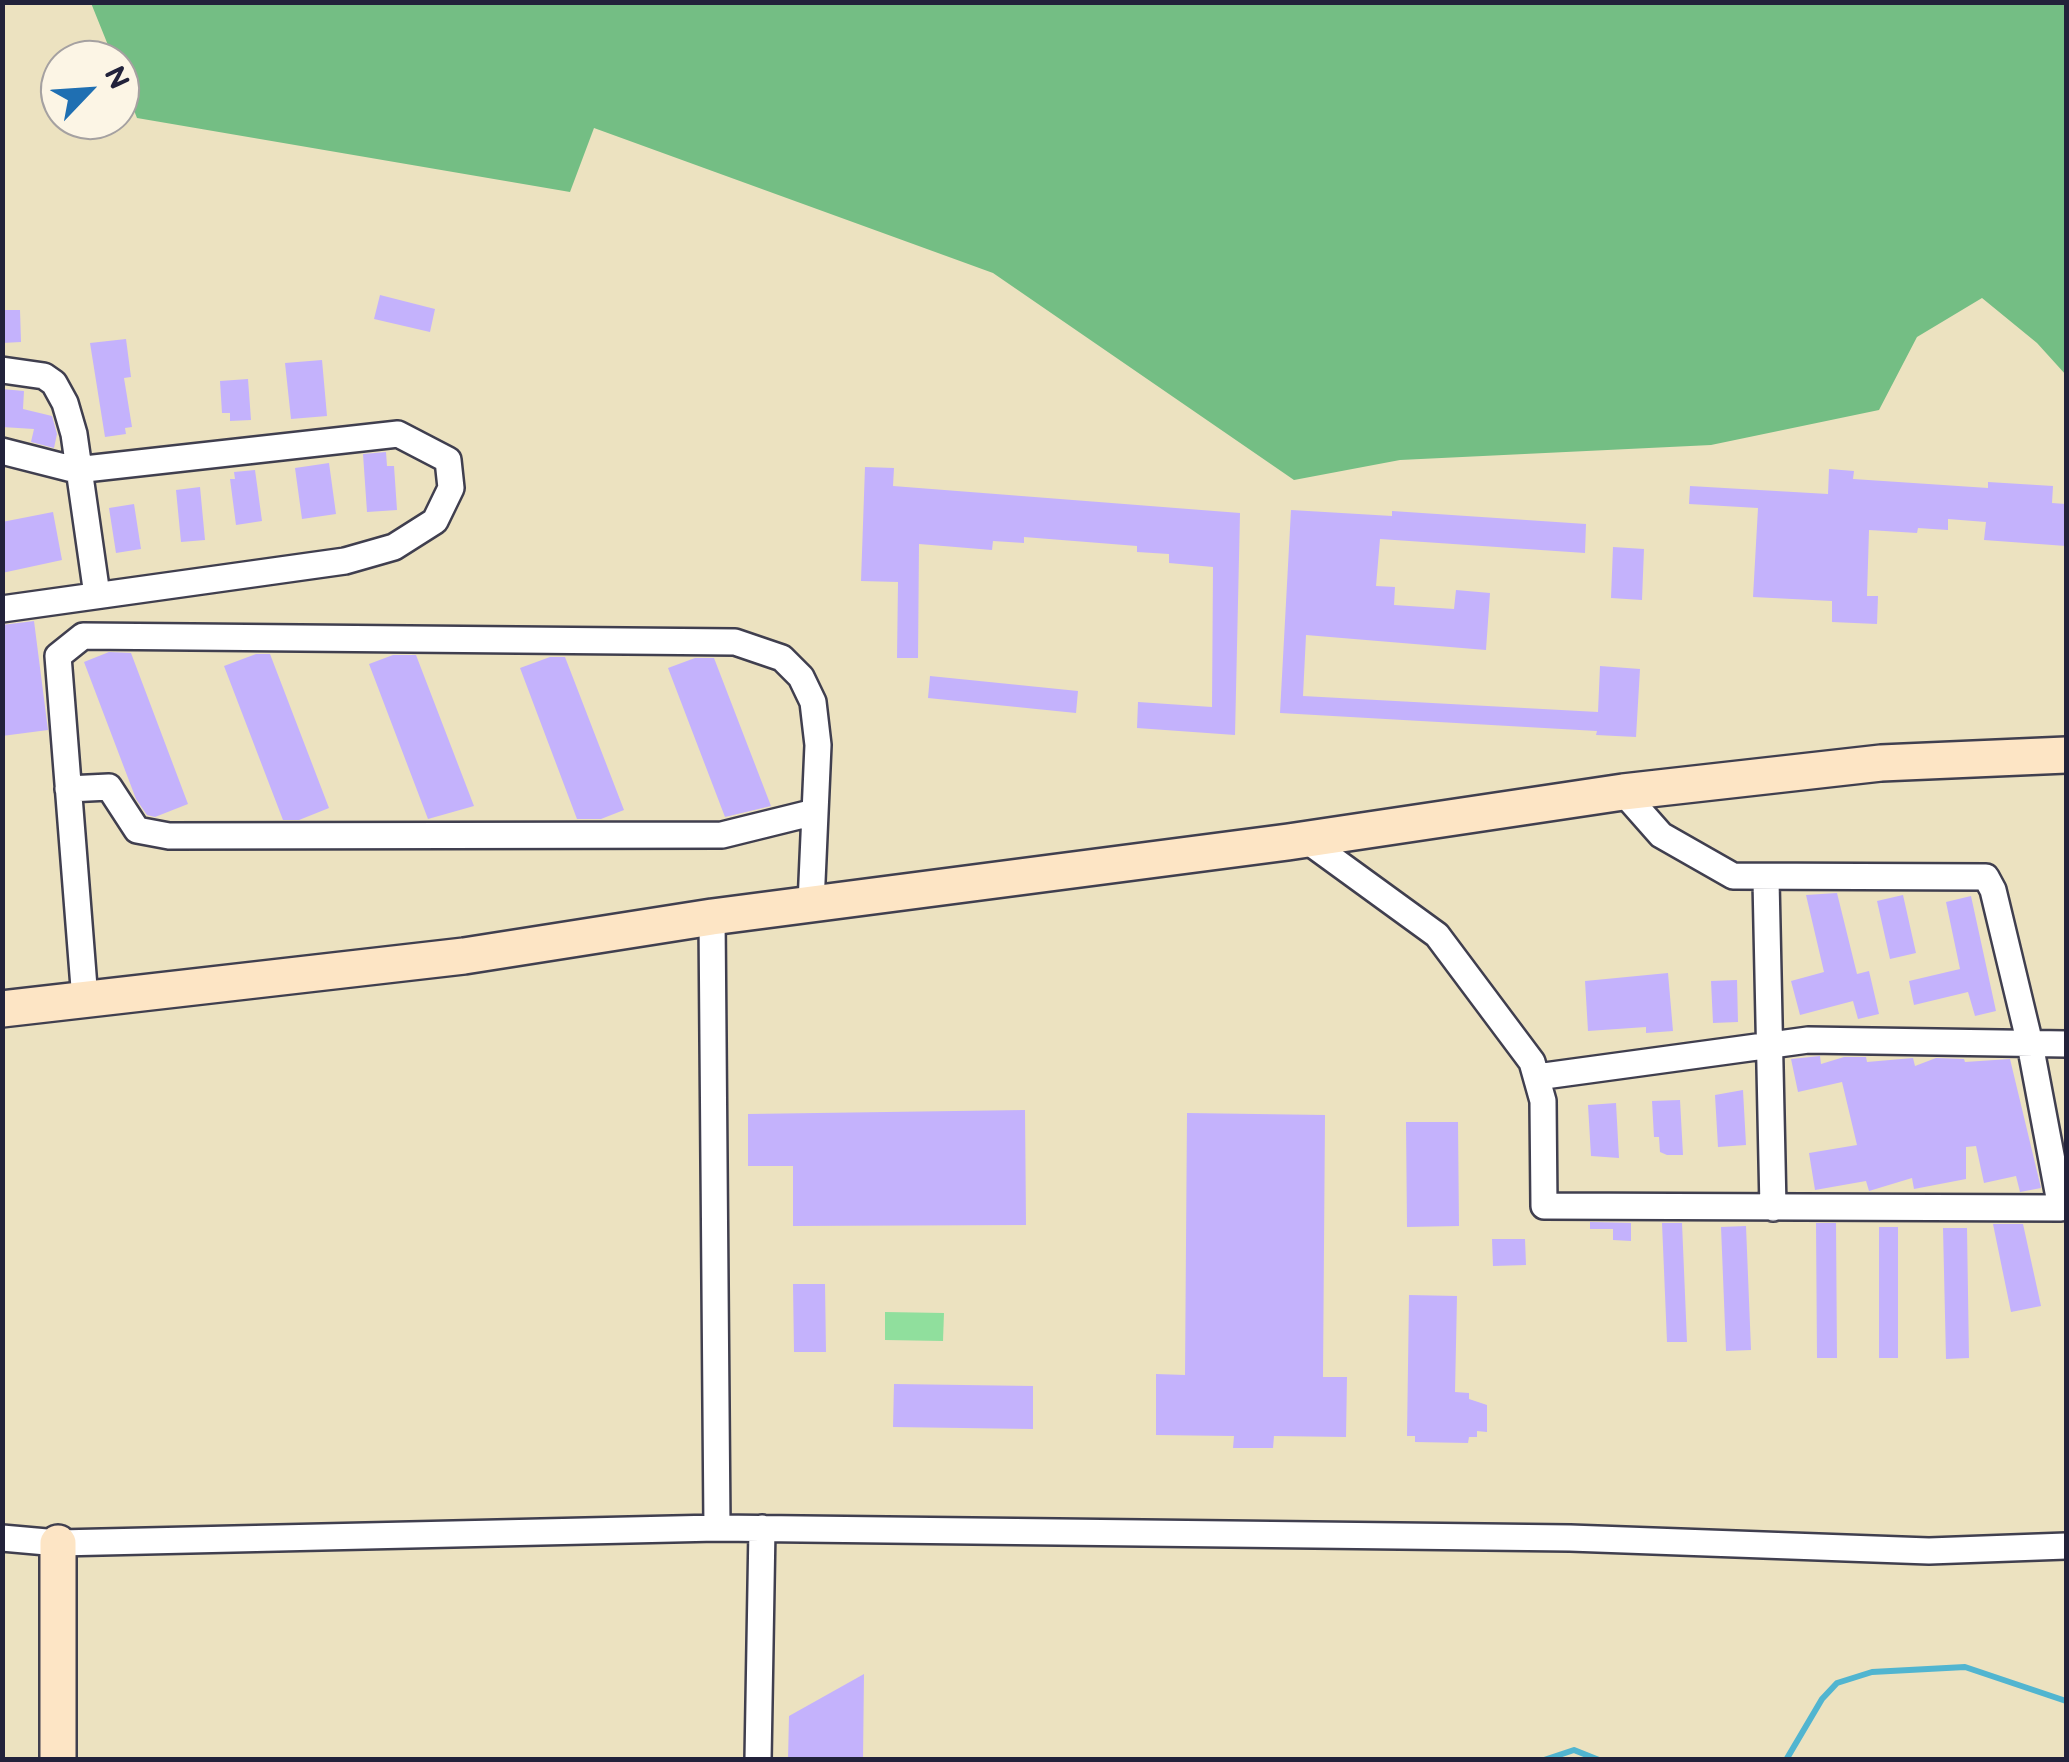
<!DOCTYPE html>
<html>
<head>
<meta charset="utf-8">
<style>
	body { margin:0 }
	#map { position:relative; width:2069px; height:1762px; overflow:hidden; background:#ece2c0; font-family:"Balsamiq Sans",sans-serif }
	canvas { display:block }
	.frame { position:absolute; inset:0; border:5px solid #22223b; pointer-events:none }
	.north { position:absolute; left:40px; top:40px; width:100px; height:100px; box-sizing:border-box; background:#fcf5e5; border:2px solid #a5a1a1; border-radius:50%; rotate:65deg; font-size:28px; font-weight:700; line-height:40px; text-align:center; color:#22223b }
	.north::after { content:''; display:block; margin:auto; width:35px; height:45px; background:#1f6fb2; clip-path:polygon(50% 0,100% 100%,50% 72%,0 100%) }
</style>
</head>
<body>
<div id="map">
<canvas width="2069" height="1762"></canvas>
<div class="frame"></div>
<div class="north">N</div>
</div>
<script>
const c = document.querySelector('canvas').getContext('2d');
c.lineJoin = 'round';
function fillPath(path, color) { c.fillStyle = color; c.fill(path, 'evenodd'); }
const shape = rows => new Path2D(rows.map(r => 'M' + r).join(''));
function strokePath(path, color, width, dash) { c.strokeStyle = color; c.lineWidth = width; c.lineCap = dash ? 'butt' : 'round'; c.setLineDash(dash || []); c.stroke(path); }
const green = shape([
	[885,1312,944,1313,943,1341,885,1340]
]);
const forest = shape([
	[91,3,2066,3,2066,375,2037,343,1982,298,1917,337,1879,410,1711,445,1400,460,1294,480,993,273,594,128,570,192,137,118,120,75,120,60,114,60]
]);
const stream = shape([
	[1544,1760,1574,1750,1599,1760],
	[1786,1760,1822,1699,1837,1683,1872,1672,1965,1667,2066,1701]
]);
const building = shape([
	[380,295,435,309,430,332,374,319],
	[2,310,20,310,21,342,2,343],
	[126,339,131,377,124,378,132,427,125,428,126,434,105,437,90,343],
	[322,360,327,416,291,419,285,363],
	[248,379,251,420,230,421,230,413,222,413,220,381],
	[2,389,24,391,23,409,52,416,57,434,54,448,31,442,34,429,2,427],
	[386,452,387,466,394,466,397,510,367,512,363,454],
	[329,463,336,514,302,519,295,468],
	[865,467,894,468,893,486,1240,513,1235,735,1137,728,1138,702,1212,707,1213,567,1169,563,1169,554,1137,552,1137,546,1024,537,1024,543,993,541,992,550,919,544,918,658,897,658,898,582,861,581],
	[1829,469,1854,471,1853,479,1988,488,1988,482,2053,486,2052,503,2066,504,2066,546,1984,540,1986,522,1948,519,1948,530,1918,528,1917,533,1869,530,1867,596,1878,596,1877,624,1832,622,1832,601,1753,597,1758,508,1689,504,1690,486,1828,494],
	[255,470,262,521,236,525,230,479,235,479,234,472],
	[200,487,205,540,181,542,176,490],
	[134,504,141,549,116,553,109,508],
	[1291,510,1392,516,1392,511,1586,524,1585,553,1380,539,1376,586,1395,587,1394,605,1454,609,1456,590,1490,593,1486,650,1306,635,1303,696,1598,712,1600,666,1640,669,1636,737,1596,735,1597,731,1280,713],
	[53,512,62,560,2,573,2,522],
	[1613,547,1644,549,1642,600,1611,598],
	[34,621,48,730,2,736,2,625],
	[109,652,131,653,188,804,155,817,147,815,136,799,84,662],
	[256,654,270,654,329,808,299,820,283,820,224,666],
	[393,655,416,655,474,806,428,819,369,664],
	[550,657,565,657,624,810,601,819,577,819,520,668],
	[695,658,714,658,771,806,725,817,668,668],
	[930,676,1078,691,1076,713,928,698],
	[1837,893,1857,974,1869,971,1879,1014,1858,1019,1853,1001,1800,1015,1791,981,1824,972,1806,895],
	[1903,895,1916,953,1890,959,1877,901],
	[1971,896,1996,1011,1975,1016,1968,992,1914,1005,1909,981,1960,969,1946,902],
	[1668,973,1673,1031,1646,1033,1646,1027,1588,1031,1585,981],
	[1737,980,1738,1022,1713,1023,1711,981],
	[1820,1056,1821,1064,1844,1057,1866,1057,1867,1062,1913,1058,1915,1066,1936,1058,1964,1059,1965,1062,2010,1059,2041,1188,2020,1192,2016,1176,1984,1183,1976,1146,1966,1147,1966,1179,1914,1189,1912,1178,1869,1191,1866,1181,1815,1190,1809,1153,1857,1145,1842,1082,1798,1092,1791,1059],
	[1743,1090,1746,1145,1718,1147,1715,1095],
	[1680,1100,1683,1155,1667,1155,1660,1152,1659,1137,1654,1137,1652,1101],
	[1616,1103,1619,1158,1591,1156,1588,1105],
	[1025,1110,1026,1225,793,1226,793,1166,748,1166,748,1114],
	[1187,1113,1325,1115,1323,1377,1347,1377,1346,1437,1274,1436,1273,1448,1233,1448,1234,1436,1156,1435,1156,1374,1185,1375],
	[1406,1122,1458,1122,1459,1226,1407,1227],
	[1590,1222,1631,1223,1631,1241,1613,1240,1613,1229,1590,1229],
	[1662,1223,1682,1223,1687,1342,1667,1342],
	[1816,1223,1836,1223,1837,1358,1817,1358],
	[1993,1224,2023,1224,2041,1306,2011,1312],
	[1746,1226,1751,1350,1726,1351,1721,1227],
	[1879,1227,1898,1227,1898,1358,1879,1358],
	[1943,1228,1967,1228,1969,1358,1946,1359],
	[1492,1239,1525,1239,1526,1265,1493,1266],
	[793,1284,825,1284,826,1352,794,1352],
	[1409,1295,1457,1296,1455,1392,1469,1393,1469,1399,1487,1405,1487,1432,1477,1431,1477,1437,1469,1437,1468,1443,1415,1442,1415,1436,1407,1436],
	[894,1384,1033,1386,1033,1429,893,1427],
	[864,1674,863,1760,788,1760,789,1716]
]);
const street = shape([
	[2,370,44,376,54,383,65,403,74,434,97,595],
	[2,451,76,470,398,434,448,460,451,488,435,521,394,547,345,561,2,609],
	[68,789,109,787,137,830,169,836,722,835,815,812],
	[1305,839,1437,935,1532,1062,1543,1101,1544,1206,2061,1208,2030,1044,1993,890,1986,877,1733,876,1661,835,1623,792],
	[1766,880,1773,1208],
	[712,917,717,1528],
	[85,1000,58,656,83,636,735,642,782,658,801,677,813,702,818,745,811,904],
	[1537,1077,1808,1040,2066,1044],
	[2,1538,58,1543,717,1528,1570,1538,1929,1551,2066,1546],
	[758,1760,762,1528]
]);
const secondary = shape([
	[2,1009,464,956,712,917,1288,842,1623,792,1881,763,2066,755],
	[58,1760,58,1543]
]);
fillPath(green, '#90df9d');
fillPath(forest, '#74be84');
strokePath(stream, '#51b5d0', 6);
fillPath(building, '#c4b2fc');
strokePath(street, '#403f4f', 30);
strokePath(secondary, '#403f4f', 40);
strokePath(street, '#fff', 25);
strokePath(secondary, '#fde5c5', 35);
</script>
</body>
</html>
